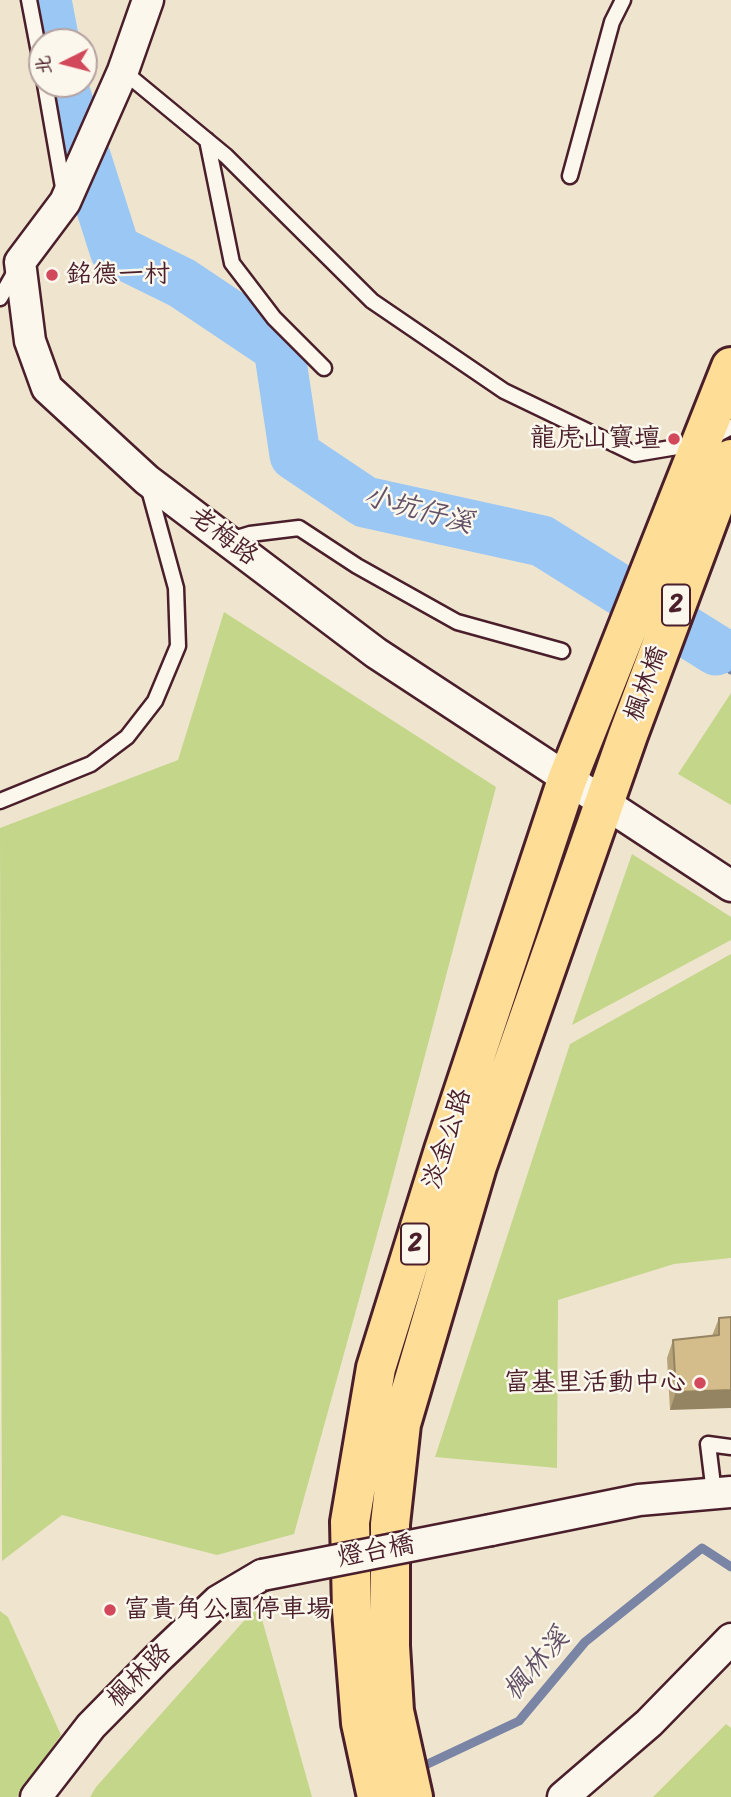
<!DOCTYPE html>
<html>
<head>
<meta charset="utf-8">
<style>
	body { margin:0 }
	#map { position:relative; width:731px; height:1797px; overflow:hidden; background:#efe5cf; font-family:Sriracha,"LXGW WenKai TC",sans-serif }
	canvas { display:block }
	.north { position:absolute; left:28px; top:28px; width:70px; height:70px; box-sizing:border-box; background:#fbf7ec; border:2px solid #b4a19f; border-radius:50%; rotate:264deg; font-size:19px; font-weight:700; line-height:28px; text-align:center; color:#4a1f2b }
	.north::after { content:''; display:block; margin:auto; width:24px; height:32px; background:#d1495b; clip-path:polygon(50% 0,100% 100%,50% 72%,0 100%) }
</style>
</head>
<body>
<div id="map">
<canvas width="731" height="1797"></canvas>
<div class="north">北</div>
</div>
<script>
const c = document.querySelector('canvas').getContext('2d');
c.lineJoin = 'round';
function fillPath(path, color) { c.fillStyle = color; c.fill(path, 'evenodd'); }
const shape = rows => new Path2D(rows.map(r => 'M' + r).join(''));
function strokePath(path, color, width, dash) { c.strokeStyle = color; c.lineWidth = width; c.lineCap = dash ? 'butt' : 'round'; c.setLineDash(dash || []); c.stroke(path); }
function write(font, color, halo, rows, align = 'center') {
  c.font = font + ' Sriracha,"LXGW WenKai TC",sans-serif'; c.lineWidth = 5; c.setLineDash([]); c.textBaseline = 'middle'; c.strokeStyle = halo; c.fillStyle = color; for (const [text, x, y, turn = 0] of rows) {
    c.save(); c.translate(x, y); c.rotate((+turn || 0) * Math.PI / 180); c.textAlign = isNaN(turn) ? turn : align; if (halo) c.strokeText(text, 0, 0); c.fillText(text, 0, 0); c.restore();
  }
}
const green = shape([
	[224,612,496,787,388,1195,294,1534,217,1555,62,1515,2,1561,0,828,178,760],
	[731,693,731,805,678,774],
	[632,854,731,917,731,940,572,1025],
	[731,954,731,1258,674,1264,558,1300,557,1468,435,1457,570,1044],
	[258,1605,312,1797,90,1797,96,1787],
	[0,1611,8,1617,61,1735,17,1797,0,1797],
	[726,1724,731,1728,731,1797,653,1797]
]);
const stream = shape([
	[716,650,731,670],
	[417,1769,519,1721,585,1642,702,1548,731,1567]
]);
const river = shape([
	[46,0,54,42],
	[62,84,115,250,182,283,279,348,295,455,365,502,542,541,716,650]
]);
const lane = shape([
	[29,0,42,68],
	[123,71,226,156,372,301,504,391,635,454,701,443,731,427],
	[45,84,64,193],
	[207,140,232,263,274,318,324,368],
	[570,176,612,22,623,0],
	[0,298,16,270],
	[227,541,250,534,299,528,357,566,457,622,562,651],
	[0,801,91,764,127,737,155,701,178,646,176,588,148,486],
	[714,1493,708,1444,731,1447]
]);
const street = shape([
	[148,0,123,71,65,202,20,262,30,341,47,388,147,480,376,653,731,886],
	[491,1530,639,1500,731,1492],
	[36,1797,91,1726,157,1659,218,1601,262,1575],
	[563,1797,649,1723,731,1639]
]);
const primary = shape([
	[377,1797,361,1723,352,1611,350,1522,376,1368,444,1150,567,780,731,367],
	[413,1797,394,1711,390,1646,390,1524,401,1424,477,1166,628,735,731,459]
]);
const streetBridge = shape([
	[262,1575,491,1530]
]);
const wall = shape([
	[731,1317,670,1410,667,1358,673,1340,712,1336,719,1318]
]);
const shadedWall = shape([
	[731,1390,731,1408,670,1410,676,1392]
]);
const building = shape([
	[731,1317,731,1390,676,1392,673,1340,719,1335,719,1318,731,1317]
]);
const markers = [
	[52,275,7,"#d1495b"],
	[674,439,7,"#d1495b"],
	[700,1383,7,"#d1495b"],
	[110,1610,7,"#d1495b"]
];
const shields = [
	[676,605,28],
	[415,1244,28]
];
const shieldNames = [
	["2",676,605],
	["2",415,1244]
];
const poiNames = [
	["銘德一村",66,275],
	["龍虎山寶壇",660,439,"right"],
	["富基里活動中心",686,1383,"right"],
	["富貴角公園停車場",124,1610]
];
const streetNames = [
	["老梅路",223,537,37],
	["楓林橋",647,684,-70],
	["淡金公路",448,1139,-72],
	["燈台橋",376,1552,-11],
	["楓林路",140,1676,-45]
];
const waterNames = [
	["小坑仔溪",418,511,15],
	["楓林溪",537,1665,-49]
];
fillPath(green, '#c4d68a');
strokePath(stream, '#7a84a4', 9);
strokePath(river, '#9ac7f4', 51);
strokePath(lane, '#4a1f2b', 19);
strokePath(street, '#4a1f2b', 35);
strokePath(primary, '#4a1f2b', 44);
strokePath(lane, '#fbf7ec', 14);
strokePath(street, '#fbf7ec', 30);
strokePath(primary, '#fedd96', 38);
strokePath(streetBridge, '#4a1f2b', 35, []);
strokePath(streetBridge, '#fbf7ec', 30);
fillPath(wall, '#b6a278');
fillPath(shadedWall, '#948461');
fillPath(building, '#d4bc8b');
strokePath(building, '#948461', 2);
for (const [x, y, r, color] of markers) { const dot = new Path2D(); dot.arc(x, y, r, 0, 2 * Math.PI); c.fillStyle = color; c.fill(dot); strokePath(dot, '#fbf7ec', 2.5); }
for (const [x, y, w] of shields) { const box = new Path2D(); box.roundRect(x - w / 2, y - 20.5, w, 41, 5); c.fillStyle = '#fbf7ec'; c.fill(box); strokePath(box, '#4a1f2b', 2); }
write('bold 24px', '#4a1f2b', null, shieldNames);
write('26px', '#4a1f2b', '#fbf7ec', poiNames, 'left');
write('26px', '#4a1f2b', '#fbf7ec', streetNames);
write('italic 28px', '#625167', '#fbf7ec', waterNames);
</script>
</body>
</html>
